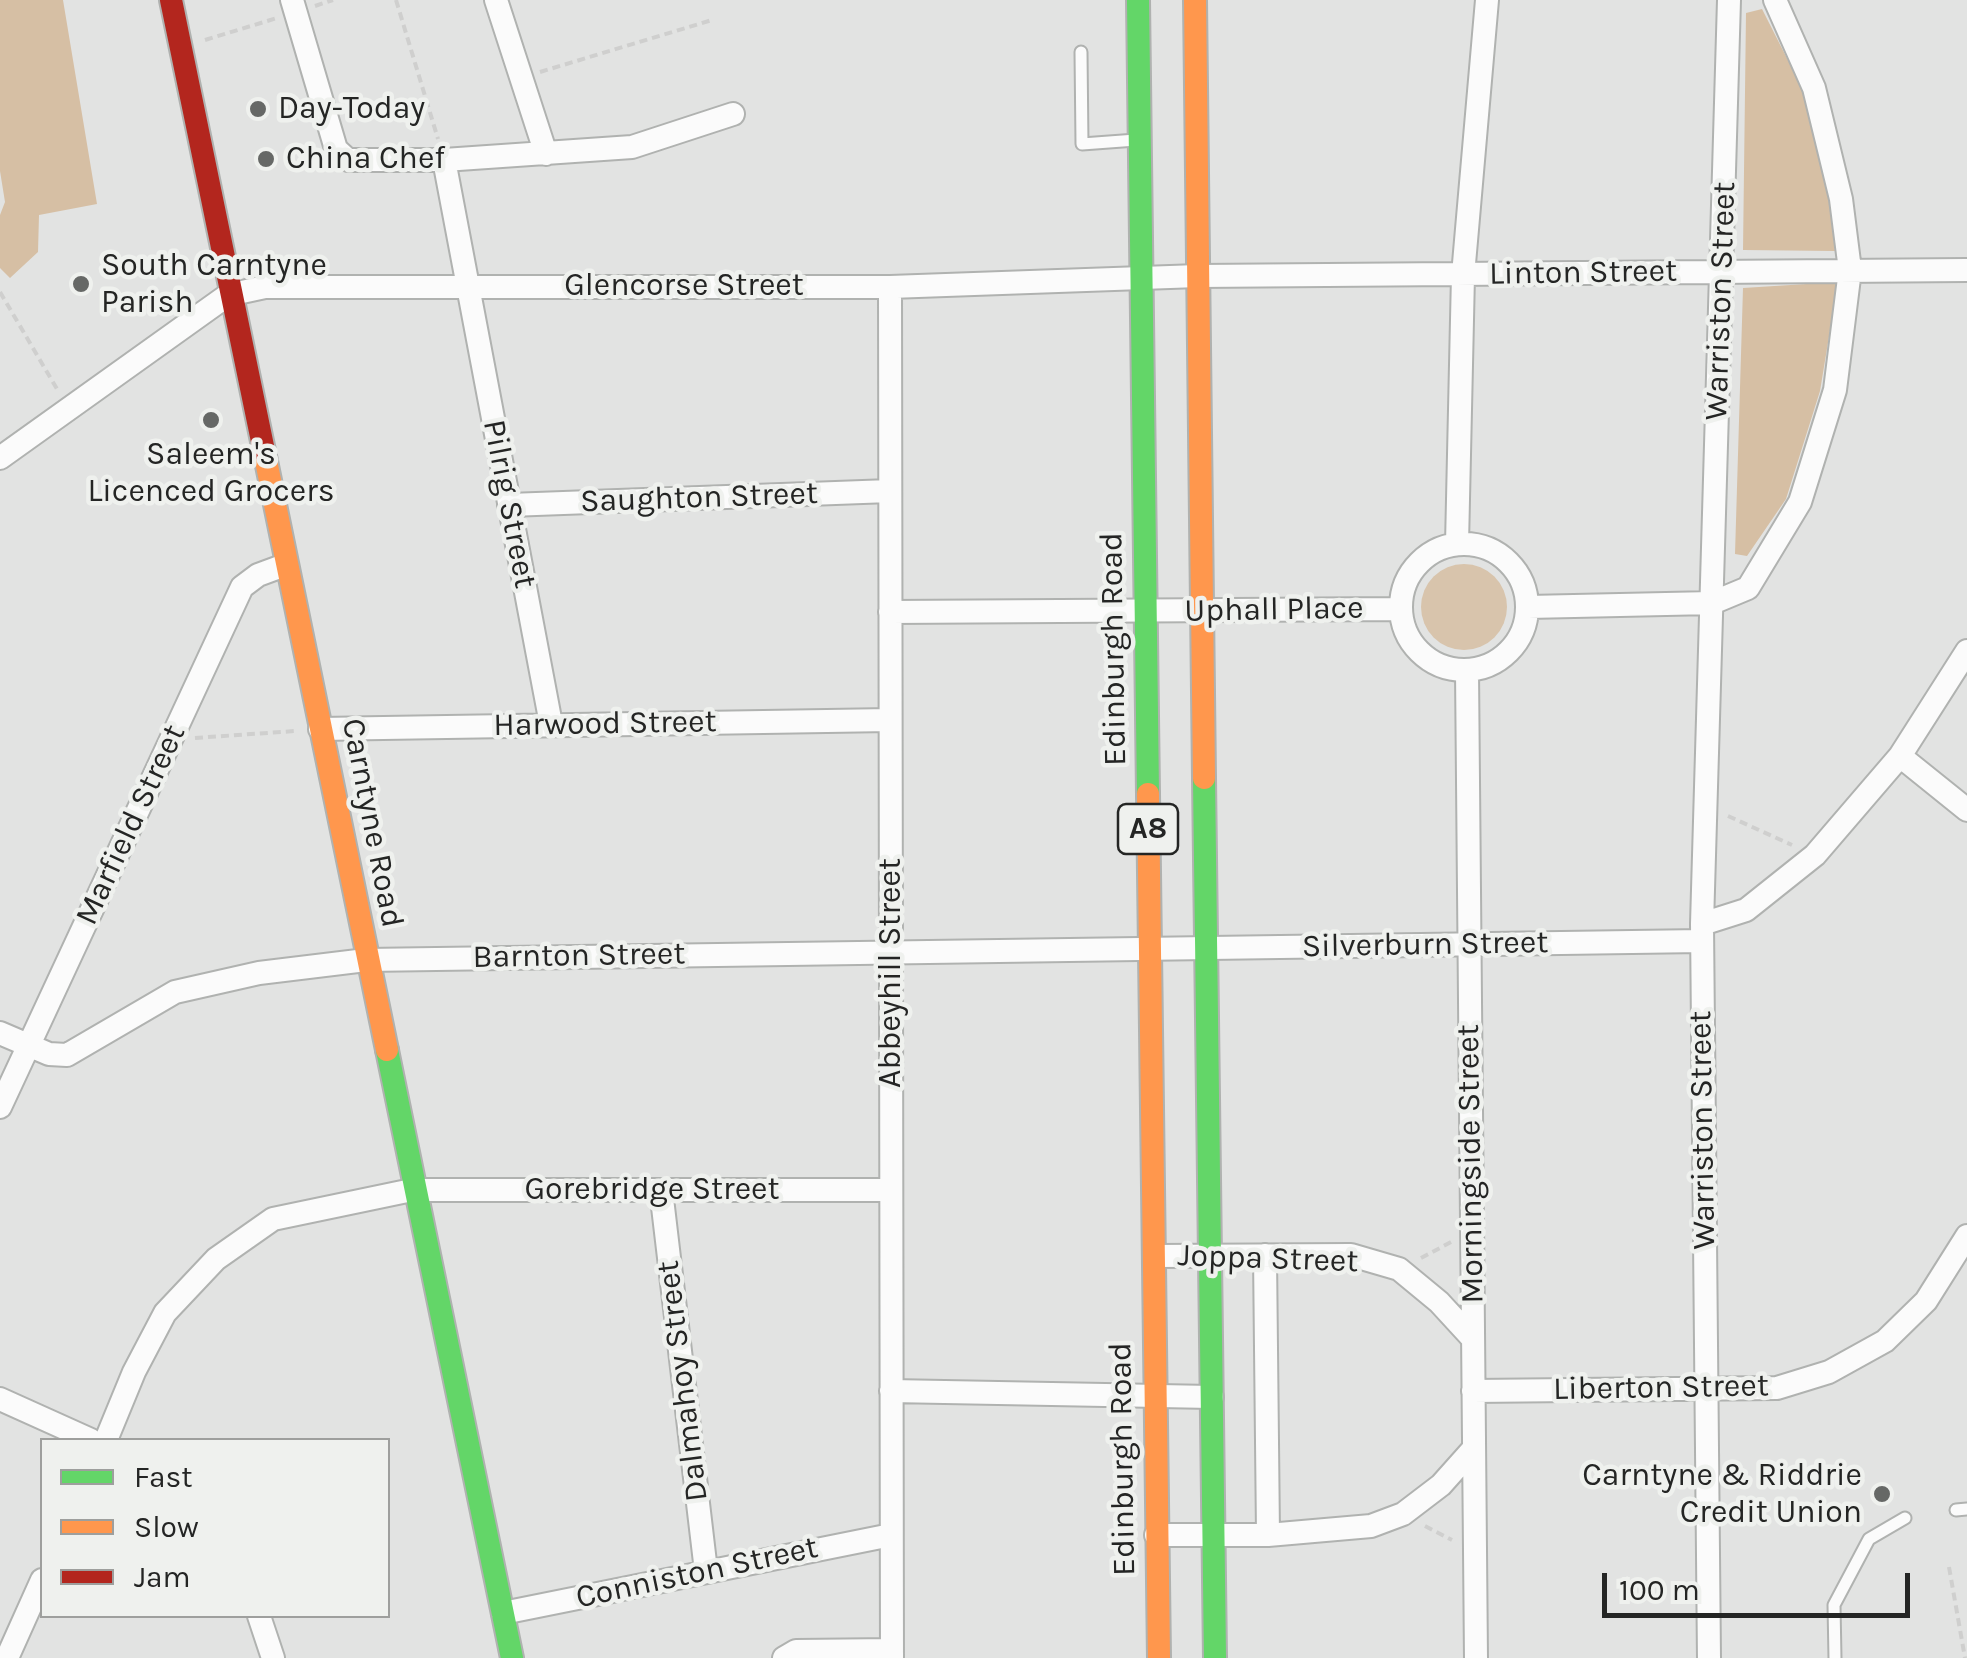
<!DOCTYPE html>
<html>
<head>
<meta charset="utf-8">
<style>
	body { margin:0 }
	#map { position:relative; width:1967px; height:1658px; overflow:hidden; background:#e2e3e2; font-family:Karla,sans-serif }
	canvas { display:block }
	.legend { position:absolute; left:40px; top:1438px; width:350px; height:180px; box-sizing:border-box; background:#eff1ee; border:2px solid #9e9f9d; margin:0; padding:12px 18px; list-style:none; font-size:30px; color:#242524 }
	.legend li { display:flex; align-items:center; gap:20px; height:50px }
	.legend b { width:50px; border:2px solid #9e9f9d }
	.scale { position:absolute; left:1602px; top:1573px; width:308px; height:45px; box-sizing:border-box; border:5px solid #242524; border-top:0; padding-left:12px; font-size:30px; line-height:35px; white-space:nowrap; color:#242524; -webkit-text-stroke:8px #eff1ee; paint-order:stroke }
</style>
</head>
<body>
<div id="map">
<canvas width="1967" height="1658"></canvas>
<ul class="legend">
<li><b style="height:12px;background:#63d668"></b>Fast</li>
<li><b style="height:12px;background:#ff974d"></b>Slow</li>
<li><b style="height:12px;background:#b3261e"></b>Jam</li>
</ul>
<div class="scale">100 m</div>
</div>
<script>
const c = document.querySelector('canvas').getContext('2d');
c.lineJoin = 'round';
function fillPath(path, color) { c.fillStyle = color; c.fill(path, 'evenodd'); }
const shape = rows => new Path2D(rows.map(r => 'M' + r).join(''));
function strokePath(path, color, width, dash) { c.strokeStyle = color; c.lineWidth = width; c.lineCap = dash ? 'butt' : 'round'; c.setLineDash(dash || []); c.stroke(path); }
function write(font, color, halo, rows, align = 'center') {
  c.font = font + ' Karla,sans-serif'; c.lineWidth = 9; c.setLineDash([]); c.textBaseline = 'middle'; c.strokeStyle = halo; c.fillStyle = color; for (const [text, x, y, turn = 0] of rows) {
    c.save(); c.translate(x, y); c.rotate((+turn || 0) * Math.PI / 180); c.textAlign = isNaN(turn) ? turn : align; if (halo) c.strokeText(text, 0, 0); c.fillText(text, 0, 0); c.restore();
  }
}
const green = shape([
	'1421 607a43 43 0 1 1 86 0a43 43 0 1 1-86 0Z'
]);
const forest = shape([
	[0,0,63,0,97,204,39,215,38,252,10,278,0,268,0,215,5,202,0,171],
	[1762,9,1800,84,1827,180,1835,251,1743,250,1746,13],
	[1838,282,1820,391,1786,499,1747,556,1735,554,1743,288]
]);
const path = shape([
	[396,0,438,139],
	[315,6,333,0],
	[205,40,277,18],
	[540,72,712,20],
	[0,292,57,389],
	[195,738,295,731],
	[1728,816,1792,845],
	[1421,1258,1453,1241],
	[1425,1526,1452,1540],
	[1949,1567,1965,1658]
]);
const lane = shape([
	[1081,52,1082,144,1136,140],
	[1956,1510,1967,1509],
	[1835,1658,1834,1605,1869,1539,1905,1518]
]);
const street = shape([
	[292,0,336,149,348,160,444,160],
	[496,0,546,154],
	[890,287,892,1658],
	[0,458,228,295,265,287,890,287,1198,276,1967,270],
	[509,505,890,491],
	[1457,544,1463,275,1487,0],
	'1401 607a63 63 0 1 1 126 0a63 63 0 1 1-126 0Z',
	[1528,607,1712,603,1748,588,1800,502,1835,390,1850,270,1841,199,1814,88,1775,0],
	[890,612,1401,609],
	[1467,671,1476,1658],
	[551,724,444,160,632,147,733,114],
	[320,729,890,720],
	[1900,756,1967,810],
	[1702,924,1746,910,1815,855,1900,756,1967,651],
	[0,1033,49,1054,67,1055,175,992,259,973,366,960,1702,941],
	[0,1107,242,587,258,575,285,565],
	[661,1190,706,1571],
	[1265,1255,1268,1535],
	[1154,1256,1351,1255,1399,1269,1439,1302,1473,1339],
	[891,1391,1212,1397],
	[1473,1391,1777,1388,1829,1372,1885,1341,1926,1301,1967,1236],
	[0,1399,91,1440],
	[106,1440,134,1372,165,1313,216,1259,273,1219,412,1190,891,1190],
	[1156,1535,1268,1535,1371,1526,1403,1514,1441,1485,1474,1448],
	[503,1613,891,1535],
	[259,1616,273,1658],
	[7,1658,42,1580],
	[784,1658,796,1651,892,1650],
	[1709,1658,1702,924,1729,0]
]);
const fast = shape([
	[1138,0,1148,794],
	[1204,778,1215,1658],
	[387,1050,512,1658]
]);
const slow = shape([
	[1195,0,1204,778],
	[264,451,387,1050],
	[1148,794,1159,1658]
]);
const jam = shape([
	[171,0,264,451]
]);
const markers = [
	[258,109,10,"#666866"],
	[266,159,10,"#666866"],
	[81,284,10,"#666866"],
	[211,420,10,"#666866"],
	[1882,1494,10,"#666866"]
];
const shields = [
	[1148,829,60]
];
const shieldNames = [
	["A8",1148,829]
];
const poiNames = [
	["Day-Today",278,109],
	["China Chef",286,159],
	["South Carntyne",101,266],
	["Parish",101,303],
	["Saleem's",211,455,"center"],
	["Licenced Grocers",211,492,"center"],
	["Carntyne & Riddrie",1862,1476,"right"],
	["Credit Union",1862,1513,"right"]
];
const streetNames = [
	["Linton Street",1583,273,-1],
	["Glencorse Street",684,286],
	["Warriston Street",1721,301,-88],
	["Saughton Street",699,498,-2],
	["Pilrig Street",509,504,79],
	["Uphall Place",1274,610,-1],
	["Edinburgh Road",1114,649,-91],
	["Harwood Street",605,724,-1],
	["Carntyne Road",372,823,79],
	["Marfield Street",131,825,-65],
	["Silverburn Street",1425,945,-1],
	["Barnton Street",579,956,-1],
	["Abbeyhill Street",891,973,-90],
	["Warriston Street",1703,1130,-91],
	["Morningside Street",1471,1164,-91],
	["Gorebridge Street",652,1190],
	["Joppa Street",1268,1259,2],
	["Dalmahoy Street",683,1381,-97],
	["Liberton Street",1661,1388,-1],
	["Edinburgh Road",1123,1459,-91],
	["Conniston Street",697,1573,-12]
];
fillPath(green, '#d8c4ac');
fillPath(forest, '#d6bfa4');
strokePath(lane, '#b0b2b0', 15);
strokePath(street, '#b0b2b0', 26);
strokePath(fast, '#b0b2b0', 26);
strokePath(slow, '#b0b2b0', 26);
strokePath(jam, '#b0b2b0', 26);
strokePath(path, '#cfcfce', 4, [8, 5]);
strokePath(lane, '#fbfbfb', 11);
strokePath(street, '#fbfbfb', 22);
strokePath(fast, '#63d668', 22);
strokePath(slow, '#ff974d', 22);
strokePath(jam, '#b3261e', 22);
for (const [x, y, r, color] of markers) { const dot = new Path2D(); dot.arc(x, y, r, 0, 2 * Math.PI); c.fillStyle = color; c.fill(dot); strokePath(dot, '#eff1ee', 4); }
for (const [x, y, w] of shields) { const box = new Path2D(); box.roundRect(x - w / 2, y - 25, w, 50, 8); c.fillStyle = '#eff1ee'; c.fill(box); strokePath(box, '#242524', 2.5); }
write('bold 30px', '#242524', null, shieldNames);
write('32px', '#242524', '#eff1ee', poiNames, 'left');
write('32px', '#242524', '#eff1ee', streetNames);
</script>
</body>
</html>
